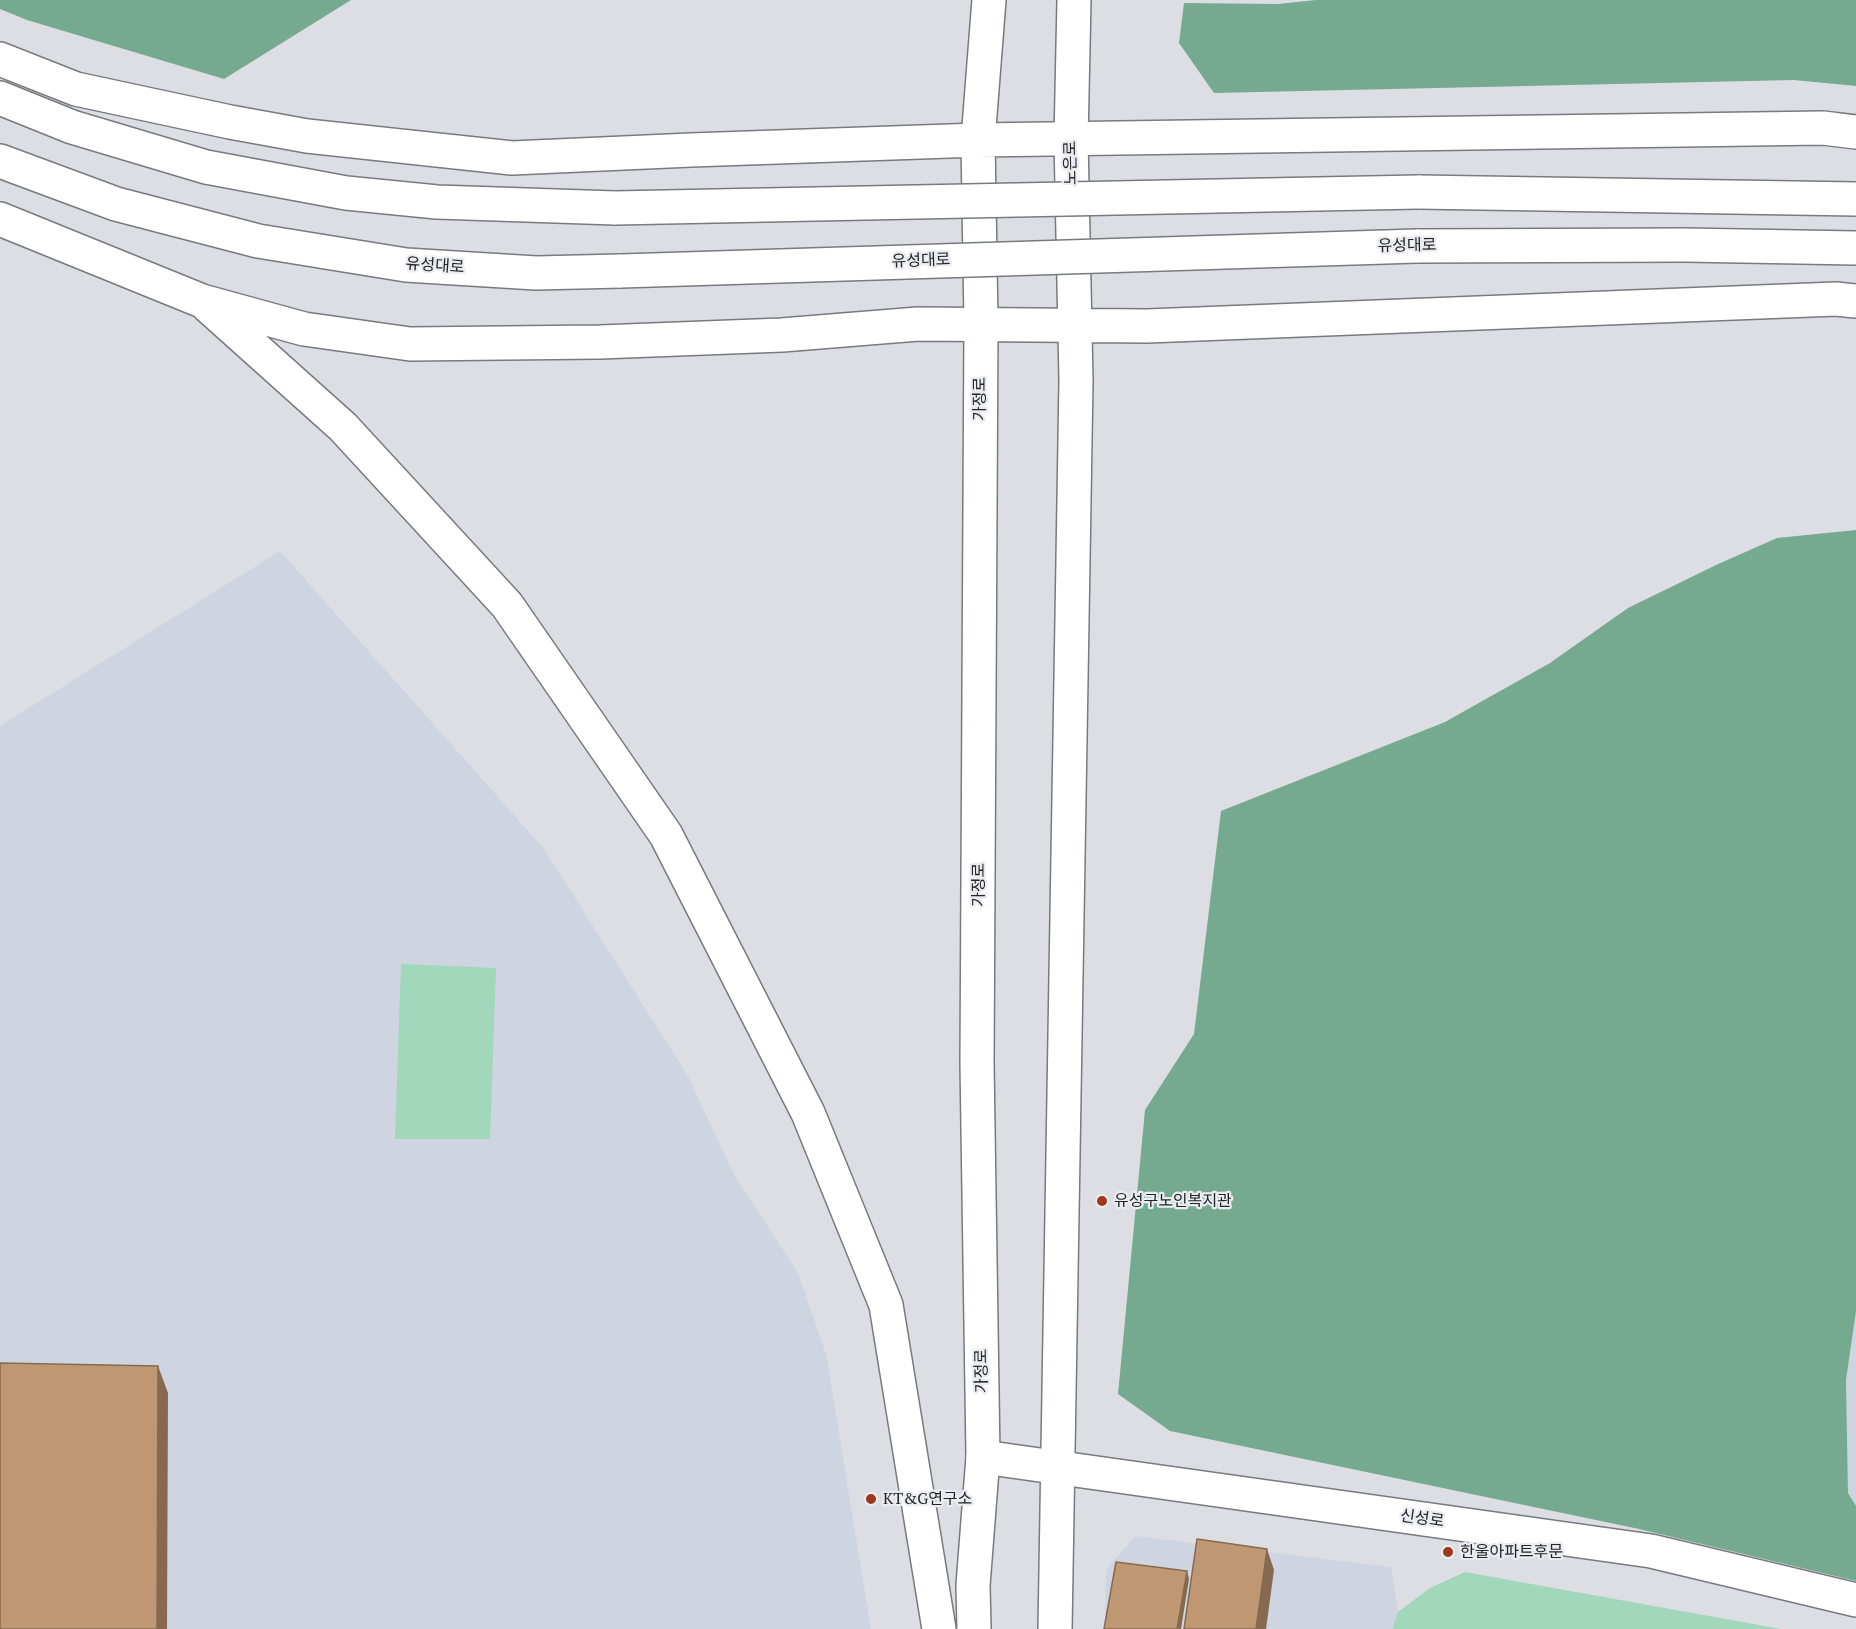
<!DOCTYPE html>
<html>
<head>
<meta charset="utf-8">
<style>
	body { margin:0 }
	canvas { display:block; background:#dcdee3 }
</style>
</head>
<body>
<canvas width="1856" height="1629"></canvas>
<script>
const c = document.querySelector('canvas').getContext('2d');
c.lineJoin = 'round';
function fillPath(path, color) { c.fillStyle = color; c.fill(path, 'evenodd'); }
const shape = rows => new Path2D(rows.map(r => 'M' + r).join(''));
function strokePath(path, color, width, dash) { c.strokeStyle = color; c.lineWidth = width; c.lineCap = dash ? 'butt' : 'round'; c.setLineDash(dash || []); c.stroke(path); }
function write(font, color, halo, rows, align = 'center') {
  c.font = font + ' "PT Serif","Noto Sans KR",serif'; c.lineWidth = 4.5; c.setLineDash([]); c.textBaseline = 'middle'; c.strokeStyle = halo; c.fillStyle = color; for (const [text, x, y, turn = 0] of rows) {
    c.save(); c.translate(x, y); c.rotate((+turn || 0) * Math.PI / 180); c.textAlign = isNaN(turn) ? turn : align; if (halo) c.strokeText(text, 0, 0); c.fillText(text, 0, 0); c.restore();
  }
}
const built = shape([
	[280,551,544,849,688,1076,733,1173,798,1273,826,1354,871,1629,0,1629,0,726],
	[1856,1311,1856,1506,1848,1493,1846,1380],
	[1135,1536,1391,1567,1398,1612,1392,1629,1105,1629,1106,1570]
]);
const green = shape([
	[401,964,496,968,490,1139,395,1139],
	[1465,1572,1781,1629,1782,1629,1392,1629,1398,1612,1430,1588]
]);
const forest = shape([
	[0,0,351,0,224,79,27,20,0,9],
	[1316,0,1856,0,1856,86,1794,80,1214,93,1179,43,1184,3,1278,4],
	[1856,530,1856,1311,1846,1380,1848,1493,1856,1506,1856,1581,1639,1529,1170,1431,1118,1394,1145,1110,1194,1034,1221,811,1445,722,1550,663,1628,608,1716,565,1777,538]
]);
const minor = shape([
	[1071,139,1074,0],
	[978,140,989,0],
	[983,1457,1651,1551,1856,1600]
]);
const major = shape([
	[0,59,76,89,230,122,307,136,512,158,691,150,978,140,1823,128,1856,132],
	[0,98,72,127,206,167,346,193,437,202,615,208],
	[0,161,116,204,258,241,406,265,536,273,621,271],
	[1418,192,1856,199],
	[0,219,202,301,304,329,410,344,600,342,782,335,918,324,1147,326,1836,299,1856,301],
	[1417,246,1685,245,1856,248],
	[208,306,343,427,507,605,666,835,808,1113,886,1305,939,1629],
	[974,1629,973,1585,983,1457,977,1062,981,323,978,140],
	[1055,1629,1076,381,1071,139]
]);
const majorBridge = shape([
	[615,208,1418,192],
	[621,271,1417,246]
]);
const shadedWall = shape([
	[158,1366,168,1393,167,1629,157,1629],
	[1267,1549,1274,1570,1266,1629,1256,1629],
	[1187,1571,1189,1579,1181,1629,1177,1629]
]);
const building = shape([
	[0,1363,158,1366,157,1629,0,1629,0,1363],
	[1197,1539,1267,1549,1256,1629,1184,1629,1197,1539],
	[1116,1562,1187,1571,1177,1629,1104,1629,1116,1562]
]);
const markers = [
	[1102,1201,6,"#9f371a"],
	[871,1499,6,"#9f371a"],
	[1448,1552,6,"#9f371a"]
];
const streetNames = [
	["노은로",1071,163,-91],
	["유성대로",1407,246,-1],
	["유성대로",921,261,-2],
	["유성대로",435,266,4],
	["가정로",980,399,-90],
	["가정로",979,885,-90],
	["가정로",982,1371,-91],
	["신성로",1422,1519,8]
];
const poiNames = [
	["유성구노인복지관",1114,1201],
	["KT&G연구소",883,1499],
	["한울아파트후문",1460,1552]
];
fillPath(built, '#ced4e0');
fillPath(green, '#a1d7bb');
fillPath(forest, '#75aa90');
strokePath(minor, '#777a7e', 36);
strokePath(major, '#777a7e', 36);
strokePath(minor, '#fff', 33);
strokePath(major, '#fff', 33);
strokePath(majorBridge, '#777a7e', 36, []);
strokePath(majorBridge, '#fff', 33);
fillPath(shadedWall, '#866a50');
fillPath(building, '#bf9873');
strokePath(building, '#866a50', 1.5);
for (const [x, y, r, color] of markers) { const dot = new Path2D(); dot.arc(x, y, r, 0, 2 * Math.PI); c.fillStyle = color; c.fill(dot); strokePath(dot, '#e9ecf0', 2); }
write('16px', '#232426', '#e9ecf0', streetNames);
write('16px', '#232426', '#e9ecf0', poiNames, 'left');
</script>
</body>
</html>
